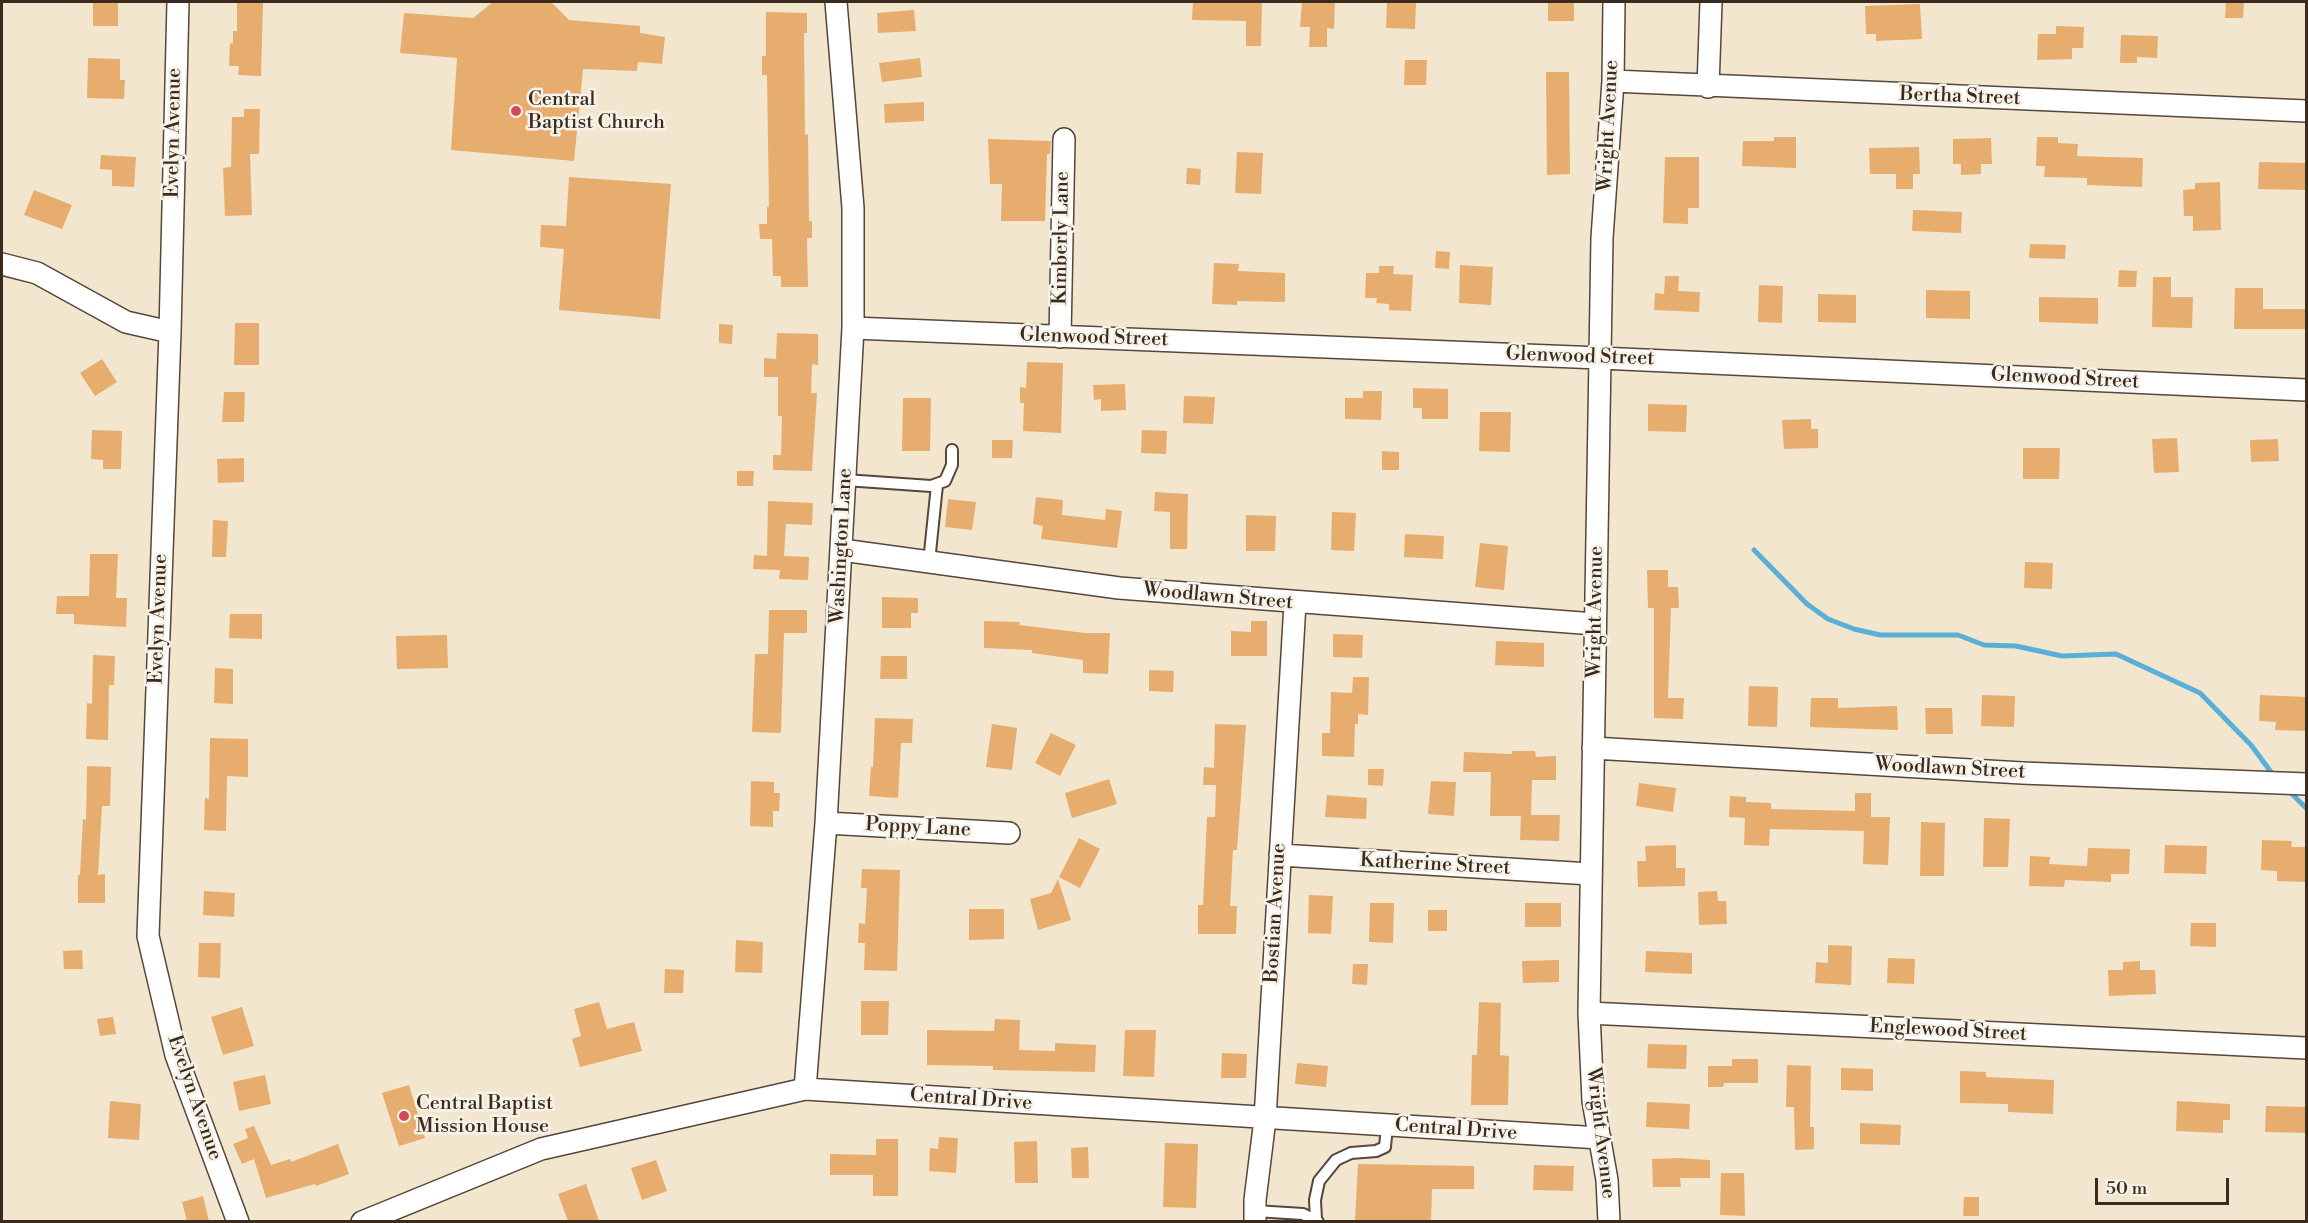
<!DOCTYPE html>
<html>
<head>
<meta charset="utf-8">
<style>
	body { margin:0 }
	#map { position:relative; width:2308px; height:1223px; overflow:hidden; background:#f3e6cf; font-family:"Libre Bodoni",serif }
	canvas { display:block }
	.frame { position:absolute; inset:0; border:3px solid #3b2a1e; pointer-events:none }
	.scale { position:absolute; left:2095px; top:1178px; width:134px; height:27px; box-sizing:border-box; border:3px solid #3b2a1e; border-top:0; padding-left:8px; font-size:18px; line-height:21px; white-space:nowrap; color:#3b2a1e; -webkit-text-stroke:4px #f7f3e8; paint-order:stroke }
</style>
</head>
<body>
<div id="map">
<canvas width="2308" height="1223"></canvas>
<div class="frame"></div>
<div class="scale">50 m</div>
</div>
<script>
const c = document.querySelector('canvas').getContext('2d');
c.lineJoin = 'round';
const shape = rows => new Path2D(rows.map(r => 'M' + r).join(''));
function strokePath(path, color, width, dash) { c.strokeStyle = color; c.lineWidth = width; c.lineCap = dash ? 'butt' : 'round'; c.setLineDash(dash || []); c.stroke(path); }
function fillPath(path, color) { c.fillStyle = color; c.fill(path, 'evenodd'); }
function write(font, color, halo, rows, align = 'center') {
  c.font = font + ' "Libre Bodoni",serif'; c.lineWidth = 5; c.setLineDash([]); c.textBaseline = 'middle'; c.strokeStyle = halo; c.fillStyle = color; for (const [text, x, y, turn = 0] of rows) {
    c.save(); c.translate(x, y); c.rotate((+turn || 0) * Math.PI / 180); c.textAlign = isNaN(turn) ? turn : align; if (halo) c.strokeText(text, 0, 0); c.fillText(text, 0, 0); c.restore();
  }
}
const stream = shape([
	[1754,550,1807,604,1828,619,1854,629,1880,635,1958,635,1984,645,2016,646,2062,656,2116,654,2200,693,2251,745,2274,776],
	[2289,791,2306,808]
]);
const building = shape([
	[93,2,118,2,118,26,93,26],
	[237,2,263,2,261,76,238,75,239,66,229,66,230,43,233,44,233,31,237,31],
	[493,2,551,2,569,20,640,26,640,33,665,37,662,64,638,62,637,71,583,69,574,161,451,150,457,58,400,53,404,13,473,18],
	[1193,2,1262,2,1261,46,1246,46,1246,21,1192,20],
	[1302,2,1335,2,1334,29,1327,28,1327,47,1309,47,1310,27,1300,27],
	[1387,2,1416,2,1415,29,1386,28],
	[1548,2,1574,2,1574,21,1548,21],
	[2226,2,2244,2,2243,18,2225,18],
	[1920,4,1922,39,1876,41,1876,34,1866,34,1865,6],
	[914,10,916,31,878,33,877,13],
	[766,12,807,13,807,33,804,33,805,135,808,134,809,221,812,221,812,238,807,238,808,287,781,287,781,276,773,276,772,239,760,239,759,224,767,224,767,207,769,207,767,75,762,75,762,56,766,56],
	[2056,26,2084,27,2083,48,2072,48,2072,59,2037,60,2038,34,2056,34],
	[2121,35,2158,36,2157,58,2137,57,2137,63,2120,63],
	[88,58,120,59,120,80,125,80,124,99,87,98],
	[920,58,922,77,882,82,879,63],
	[1405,60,1427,60,1426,85,1404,85],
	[1546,72,1569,72,1570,174,1547,175],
	[924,102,924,121,885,123,884,104],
	[244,109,260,109,259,154,250,154,252,215,225,216,223,168,231,167,232,117,244,117],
	[1774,137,1796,137,1796,168,1742,166,1743,141,1774,141],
	[2037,137,2058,137,2058,143,2078,144,2077,156,2143,158,2142,187,2087,185,2087,178,2044,177,2045,166,2036,166],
	[1991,138,1992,164,1981,164,1981,174,1961,175,1961,164,1953,164,1953,139],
	[988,139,1051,141,1050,154,1047,154,1045,221,1001,221,1002,184,990,184],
	[1919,147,1920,174,1913,174,1913,189,1896,189,1896,174,1870,174,1869,148],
	[1237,152,1263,153,1261,194,1235,193],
	[101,155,136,157,134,187,112,186,112,170,100,169],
	[1665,157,1699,157,1699,208,1688,208,1688,224,1663,223],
	[2259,162,2307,163,2307,190,2258,189],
	[1187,168,1201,169,1200,185,1186,184],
	[569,177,671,184,660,319,559,310,564,249,540,247,541,225,566,226],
	[2220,182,2221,230,2193,231,2193,216,2184,216,2183,190,2195,189,2195,183],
	[34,190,72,205,62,229,24,215],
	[1913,210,1962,212,1961,233,1912,231],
	[2030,244,2066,245,2065,259,2029,258],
	[1436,251,1450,252,1449,269,1435,268],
	[1214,263,1239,264,1238,271,1285,273,1285,302,1237,301,1237,305,1212,304],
	[1460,265,1493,267,1491,305,1459,303],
	[1379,266,1394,266,1393,274,1413,275,1411,311,1389,310,1389,304,1376,303,1377,298,1365,298,1366,273,1379,273],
	[2119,270,2137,271,2136,287,2118,287],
	[1665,276,1679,276,1678,291,1700,292,1699,312,1654,310,1655,293,1664,294],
	[2153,277,2171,277,2171,297,2193,297,2192,328,2152,327],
	[1759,285,1783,286,1782,323,1758,322],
	[2235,288,2263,288,2263,309,2307,309,2307,329,2234,329],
	[1926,290,1970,291,1970,319,1926,318],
	[1818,294,1856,295,1856,323,1818,322],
	[2039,297,2098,298,2098,324,2039,322],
	[235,323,259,323,259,365,234,365],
	[719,324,733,325,732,344,719,343],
	[777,333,818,334,818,365,812,364,811,393,817,393,812,471,773,470,773,455,781,455,782,416,778,416,778,377,764,377,764,358,776,359],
	[102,359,117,382,95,396,80,373],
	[1027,362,1063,363,1061,433,1023,431,1024,403,1020,403,1020,387,1026,388],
	[1125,384,1126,410,1101,411,1101,399,1094,400,1093,385],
	[1413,388,1448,389,1448,419,1422,419,1422,408,1413,408],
	[1363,391,1382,391,1381,420,1345,419,1345,398,1363,398],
	[224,392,245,392,244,422,222,422],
	[1184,396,1215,397,1213,424,1183,423],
	[903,398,931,398,930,451,902,451],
	[1648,404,1687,405,1686,432,1648,431],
	[1480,412,1511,412,1510,452,1479,451],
	[1811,419,1811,429,1818,429,1818,448,1784,449,1782,420],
	[92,430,122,431,121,469,103,469,103,460,91,459],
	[1142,430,1167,431,1166,454,1141,453],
	[2177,438,2179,472,2154,473,2152,439],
	[2278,439,2279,461,2251,462,2250,440],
	[992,440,1013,440,1012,458,992,458],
	[2023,448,2060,448,2059,479,2023,479],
	[1382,451,1399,452,1399,470,1382,470],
	[244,458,244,482,218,483,217,459],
	[737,471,754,471,753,486,737,486],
	[1155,492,1188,494,1187,549,1170,549,1170,512,1154,511],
	[1036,497,1063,500,1062,515,1105,520,1106,509,1122,511,1117,548,1041,539,1043,526,1033,524],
	[948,499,976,502,972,530,945,527],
	[768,501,813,503,812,525,786,524,784,556,809,557,808,580,779,579,780,570,753,569,754,555,767,556],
	[1332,512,1356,513,1354,551,1331,550],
	[1246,515,1276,516,1275,551,1246,551],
	[213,520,228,521,226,557,212,557],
	[1405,534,1444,536,1443,559,1404,557],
	[1480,543,1508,546,1504,590,1475,587],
	[90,554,118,554,116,598,127,598,126,627,74,624,74,614,56,614,57,596,89,596],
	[2025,562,2053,563,2052,589,2024,588],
	[1647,570,1668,570,1668,587,1678,587,1679,608,1671,608,1668,698,1684,698,1683,719,1654,718,1654,608,1648,608],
	[882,597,918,598,918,613,911,613,911,628,882,628],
	[769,610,807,610,807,633,784,633,781,733,752,732,755,654,768,654],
	[230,614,262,614,262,639,229,638],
	[984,621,1020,622,1019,625,1085,633,1110,633,1108,674,1083,673,1083,660,1032,653,1032,650,984,648],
	[1251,621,1267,621,1267,656,1231,656,1231,631,1251,632],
	[1333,634,1363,635,1362,658,1333,657],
	[447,635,448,668,397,669,396,636],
	[1496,641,1544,643,1544,667,1495,665],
	[93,655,115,656,114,685,109,685,108,740,86,739,87,703,92,704],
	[881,656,907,656,907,679,880,679],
	[215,668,233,669,233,704,214,703],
	[1149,670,1174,671,1173,692,1149,691],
	[1353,677,1369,677,1368,715,1358,714,1358,724,1355,724,1354,757,1322,756,1322,733,1330,733,1331,692,1352,693],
	[1749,686,1778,687,1777,727,1748,726],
	[1982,695,2015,696,2014,727,1981,726],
	[2260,695,2307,697,2307,731,2275,730,2276,722,2259,721],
	[1811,698,1838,698,1838,708,1897,706,1898,730,1810,727],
	[1925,708,1952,708,1953,734,1926,734],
	[875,718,913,719,912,743,901,743,898,798,869,796,871,767,873,767],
	[992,724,1017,728,1012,770,986,767],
	[1215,724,1246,725,1237,850,1233,850,1230,906,1237,906,1236,934,1198,934,1198,905,1203,905,1207,817,1215,817,1216,785,1203,785,1204,767,1214,768],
	[1051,733,1076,745,1060,776,1035,763],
	[210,738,248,739,248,777,227,776,226,831,204,830,205,798,209,799],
	[1512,751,1535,751,1536,757,1556,756,1556,780,1532,780,1531,815,1560,815,1559,841,1520,840,1521,816,1490,816,1491,772,1463,772,1464,752,1512,754],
	[87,766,111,767,110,806,102,806,98,875,105,874,105,903,78,903,78,875,80,875,83,819,86,820],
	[1368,769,1384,769,1383,786,1368,785],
	[1109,779,1117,804,1072,818,1065,793],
	[751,781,774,782,774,793,780,793,779,811,773,811,773,827,750,826],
	[1431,781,1456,782,1454,816,1428,814],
	[1639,783,1676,788,1673,812,1636,806],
	[1855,793,1871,793,1871,817,1890,817,1888,865,1863,864,1864,831,1770,829,1769,846,1744,845,1745,818,1729,817,1730,796,1746,797,1746,802,1771,803,1771,809,1855,811],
	[1327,795,1367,798,1366,819,1325,817],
	[1984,818,2010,819,2008,867,1983,867],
	[1921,822,1945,823,1944,876,1920,876],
	[1079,838,1100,849,1080,888,1059,877],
	[2262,840,2292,841,2291,847,2307,847,2307,882,2277,881,2277,871,2261,870],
	[1676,845,1676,868,1685,868,1685,886,1638,887,1637,861,1646,861,1645,846],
	[2165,845,2207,846,2206,874,2164,873],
	[2088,848,2130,849,2129,874,2111,874,2111,882,2065,880,2064,887,2029,886,2030,856,2050,857,2049,864,2087,866],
	[862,869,900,870,897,971,864,970,865,943,858,943,859,923,865,924,867,888,861,888],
	[1058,879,1071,920,1038,930,1030,899,1051,893],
	[204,891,235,893,234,917,203,915],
	[1717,891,1718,901,1726,901,1727,924,1699,925,1698,892],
	[1309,895,1333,896,1331,934,1308,933],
	[1370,903,1394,903,1393,943,1369,942],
	[1525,903,1561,903,1561,927,1525,927],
	[969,909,1004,909,1004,939,969,940],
	[1428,910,1447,910,1447,931,1428,931],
	[2191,923,2216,923,2216,947,2190,946],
	[736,940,763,942,762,973,735,972],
	[199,943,221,943,220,978,198,977],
	[1828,945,1852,946,1851,985,1815,983,1816,962,1828,963],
	[82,950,83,969,64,969,63,951],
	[1646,951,1692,953,1692,974,1645,972],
	[1888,958,1915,959,1914,984,1887,983],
	[1559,960,1559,982,1523,983,1522,961],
	[2140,961,2140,970,2155,970,2156,994,2109,996,2108,970,2123,970,2123,962],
	[1353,964,1368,964,1367,985,1352,984],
	[665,969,684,970,683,993,664,993],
	[861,1001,889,1001,888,1035,861,1035],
	[599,1002,607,1029,634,1022,642,1051,580,1067,572,1039,581,1036,574,1009],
	[1479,1002,1501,1003,1500,1055,1509,1056,1508,1105,1471,1105,1472,1055,1477,1055],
	[242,1007,254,1046,223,1055,211,1017],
	[113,1017,116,1034,100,1036,97,1019],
	[995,1019,1020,1020,1019,1050,1055,1051,1055,1043,1096,1045,1095,1072,993,1070,993,1066,927,1065,927,1030,994,1031],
	[1125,1030,1156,1030,1154,1077,1123,1076],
	[1648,1044,1687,1045,1686,1069,1647,1068],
	[1222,1053,1247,1054,1246,1078,1221,1078],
	[1732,1059,1758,1059,1758,1083,1724,1083,1723,1087,1708,1087,1708,1066,1732,1066],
	[1297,1063,1328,1066,1326,1087,1295,1084],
	[1787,1065,1811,1066,1810,1127,1814,1127,1814,1149,1795,1150,1794,1107,1786,1107],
	[1841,1068,1873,1069,1873,1091,1841,1090],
	[1960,1071,1986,1072,1986,1077,2054,1080,2053,1114,2008,1112,2008,1104,1960,1103],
	[265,1075,271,1104,239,1111,233,1082],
	[409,1085,425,1138,399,1146,382,1093],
	[110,1101,141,1104,139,1140,108,1138],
	[2177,1101,2230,1104,2230,1120,2223,1120,2223,1133,2176,1131],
	[1647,1102,1690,1104,1689,1129,1646,1127],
	[2266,1106,2307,1107,2307,1133,2265,1132],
	[1860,1123,1901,1125,1900,1145,1860,1144],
	[254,1126,271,1165,290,1159,291,1162,338,1144,349,1174,316,1186,315,1184,266,1198,254,1159,242,1164,233,1144,248,1138,245,1129],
	[939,1137,958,1138,956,1173,929,1171,930,1148,938,1149],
	[876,1139,898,1139,898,1196,873,1196,873,1175,830,1175,830,1154,876,1155],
	[1037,1141,1038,1183,1015,1183,1014,1142],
	[1165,1143,1198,1144,1196,1208,1163,1207],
	[1088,1147,1089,1178,1072,1178,1071,1148],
	[1680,1158,1710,1160,1710,1178,1680,1178,1681,1187,1653,1187,1652,1159],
	[656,1160,667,1191,642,1200,631,1168],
	[1358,1164,1474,1166,1474,1189,1432,1189,1431,1221,1355,1221],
	[1534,1165,1574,1166,1573,1191,1533,1190],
	[1721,1173,1744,1173,1745,1216,1720,1215],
	[586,1184,599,1221,568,1221,558,1194],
	[203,1196,209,1221,187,1221,182,1202],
	[1964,1197,1979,1197,1979,1216,1963,1216]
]);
const lane = shape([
	[845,480,931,486,945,481,952,465,952,450],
	[929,562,937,485],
	[1255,1211,1303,1214,1318,1222],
	[1316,1219,1315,1200,1319,1181,1336,1160,1351,1153,1376,1151,1385,1147,1387,1126]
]);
const street = shape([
	[178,2,170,332,148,936,176,1055,238,1222],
	[1613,81,2306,111],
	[1708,87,1711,2],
	[2,264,37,273,126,322,170,332],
	[853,328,1600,358,2306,390],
	[1060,337,1064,139],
	[842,550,1119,588,1595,624],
	[1593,748,2022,773,2306,784],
	[826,823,1009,833],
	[1280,855,1590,874],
	[1589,1013,2306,1048],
	[805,1089,826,823,853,328,853,208,836,2],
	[362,1222,541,1149,805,1089,1600,1138],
	[1255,1222,1255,1200,1265,1119,1295,603],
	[1609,1222,1607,1180,1593,1101,1589,1013,1602,238,1613,81,1614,2]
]);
const markers = [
	[516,111,6,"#d1495b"],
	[404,1116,6,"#d1495b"]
];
const streetNames = [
	["Bertha Street",1960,97,2],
	["Wright Avenue",1609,126,-87],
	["Evelyn Avenue",174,133,-89],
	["Kimberly Lane",1062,238,-89],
	["Glenwood Street",1094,338,2],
	["Glenwood Street",1580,357,2],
	["Glenwood Street",2065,379,3],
	["Washington Lane",842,546,-87],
	["Woodlawn Street",1218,597,5],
	["Wright Avenue",1596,612,-89],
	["Evelyn Avenue",159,619,-88],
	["Woodlawn Street",1950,769,3],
	["Poppy Lane",918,828,3],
	["Katherine Street",1435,865,3],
	["Bostian Avenue",1276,913,-87],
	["Englewood Street",1948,1031,3],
	["Evelyn Avenue",194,1098,71],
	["Central Drive",971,1100,4],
	["Central Drive",1456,1130,4],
	["Wright Avenue",1600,1133,83]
];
const poiNames = [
	["Central",528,100],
	["Baptist Church",528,123],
	["Central Baptist",416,1104],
	["Mission House",416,1127]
];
strokePath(stream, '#5aafd6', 5);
fillPath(building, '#e7ad6e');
strokePath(lane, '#574639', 14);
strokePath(street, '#574639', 24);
strokePath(lane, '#fff', 10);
strokePath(street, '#fff', 21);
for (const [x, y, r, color] of markers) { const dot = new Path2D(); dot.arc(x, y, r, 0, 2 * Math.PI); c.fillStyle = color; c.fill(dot); strokePath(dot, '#f7f3e8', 2); }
write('20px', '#3b2a1e', '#f7f3e8', streetNames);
write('20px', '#3b2a1e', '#f7f3e8', poiNames, 'left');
</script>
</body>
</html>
